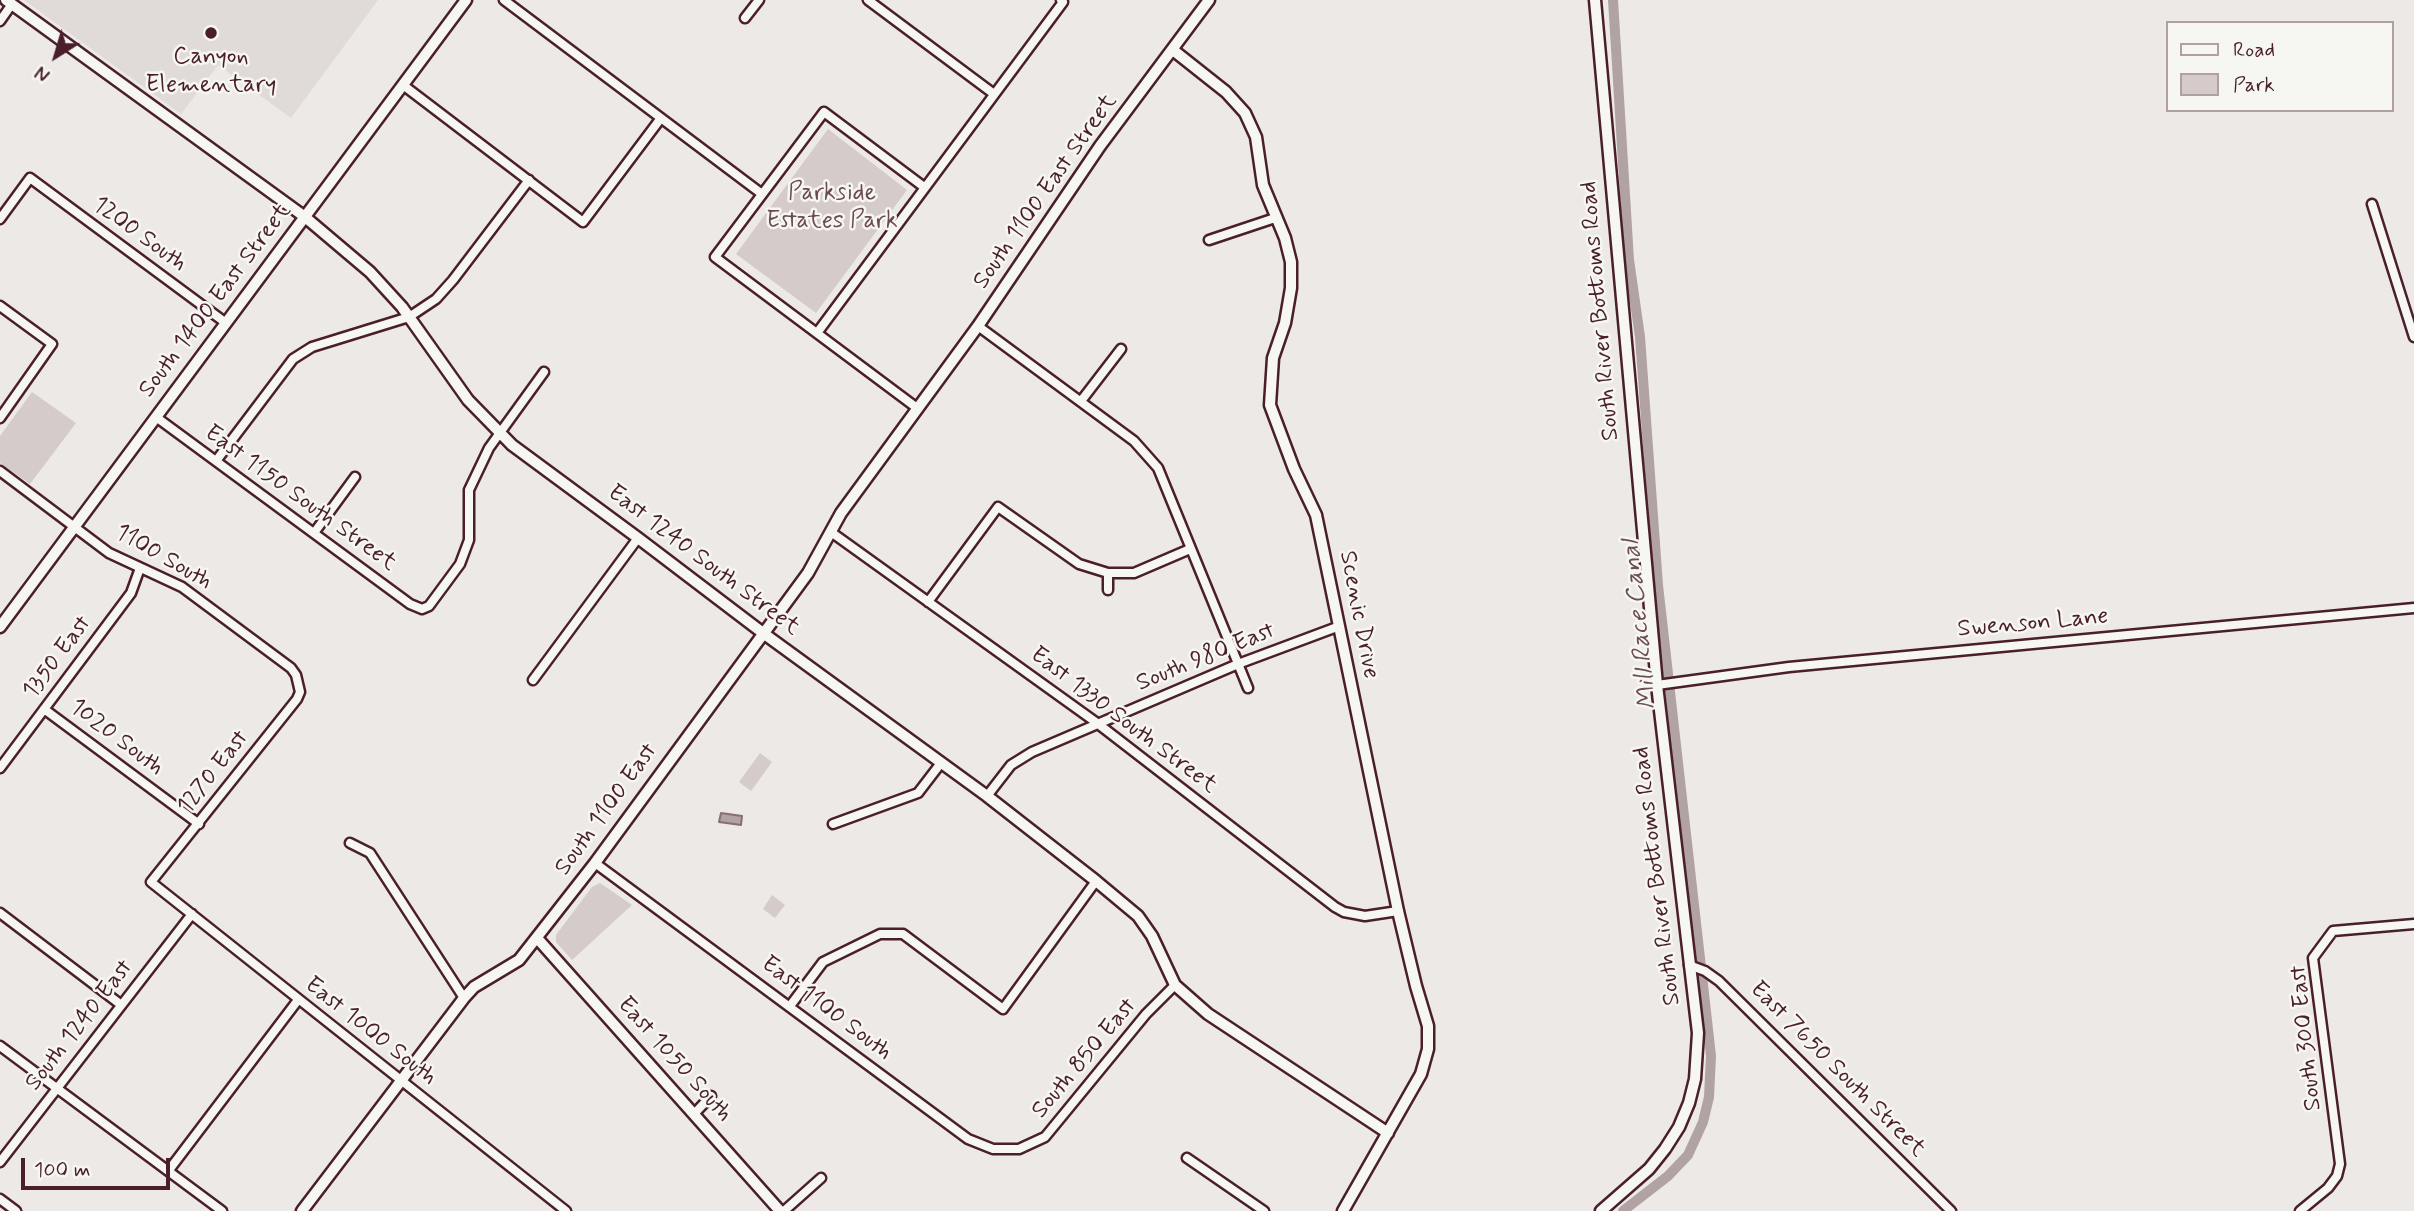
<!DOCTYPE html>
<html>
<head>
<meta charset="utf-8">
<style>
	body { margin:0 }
	#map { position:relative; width:2414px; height:1211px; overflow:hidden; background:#ece9e6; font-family:Mynerve,sans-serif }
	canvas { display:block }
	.legend { position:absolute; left:2166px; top:21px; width:228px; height:91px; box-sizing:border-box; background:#f6f6f2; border:2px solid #b1a0a2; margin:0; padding:9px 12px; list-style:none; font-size:21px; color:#4a1f2b }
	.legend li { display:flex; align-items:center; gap:14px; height:35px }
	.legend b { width:35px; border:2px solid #b1a0a2 }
	.north { position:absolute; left:21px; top:21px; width:70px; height:70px; -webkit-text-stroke:5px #f6f6f2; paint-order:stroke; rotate:217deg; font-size:19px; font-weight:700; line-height:28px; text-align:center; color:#4a1f2b }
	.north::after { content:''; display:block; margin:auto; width:24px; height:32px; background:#4a1f2b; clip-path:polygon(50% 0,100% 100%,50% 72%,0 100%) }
	.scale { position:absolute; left:21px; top:1158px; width:149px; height:32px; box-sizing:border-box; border:4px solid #4a1f2b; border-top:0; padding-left:9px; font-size:21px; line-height:24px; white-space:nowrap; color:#4a1f2b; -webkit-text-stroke:5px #f6f6f2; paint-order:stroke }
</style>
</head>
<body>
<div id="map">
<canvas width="2414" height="1211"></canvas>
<ul class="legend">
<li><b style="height:9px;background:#f6f6f2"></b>Road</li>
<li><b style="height:19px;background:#d4cbca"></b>Park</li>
</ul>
<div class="north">N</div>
<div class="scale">100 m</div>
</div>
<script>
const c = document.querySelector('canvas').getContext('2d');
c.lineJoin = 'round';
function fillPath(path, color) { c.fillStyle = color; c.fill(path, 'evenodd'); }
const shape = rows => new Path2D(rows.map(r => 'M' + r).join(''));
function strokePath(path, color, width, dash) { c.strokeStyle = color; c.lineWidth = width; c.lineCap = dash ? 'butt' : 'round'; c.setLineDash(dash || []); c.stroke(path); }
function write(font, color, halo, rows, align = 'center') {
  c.font = font + ' Mynerve,sans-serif'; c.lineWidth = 5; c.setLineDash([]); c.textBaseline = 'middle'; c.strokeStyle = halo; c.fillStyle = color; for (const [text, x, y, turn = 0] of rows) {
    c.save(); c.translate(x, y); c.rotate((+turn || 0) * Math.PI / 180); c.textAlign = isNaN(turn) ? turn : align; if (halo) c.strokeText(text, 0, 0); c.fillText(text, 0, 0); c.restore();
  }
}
const built = shape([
	[24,0,378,0,291,118,218,65,181,114]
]);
const green = shape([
	[828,129,907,190,816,313,736,254],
	[32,392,76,423,30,484,0,463,0,436],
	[760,753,772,762,751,791,739,782],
	[600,883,632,905,572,960,556,942,556,935,592,887],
	[772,895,785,905,775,918,763,909]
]);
const water = shape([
	[721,813,742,816,741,825,719,822,721,813]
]);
const canal = shape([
	[1613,0,1629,260,1640,337,1658,585,1711,1056,1709,1097,1703,1122,1688,1155,1668,1176,1623,1211]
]);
const minor = shape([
	[504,0,762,194],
	[868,0,994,94],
	[745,18,759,0],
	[0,21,12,4],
	[403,85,583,222,661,118],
	[2372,204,2414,337],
	[0,219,30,178,226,323],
	[1209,240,1275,218],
	[0,306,52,344,0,418],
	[978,326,1134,441,1158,468,1248,688],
	[817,333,1063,2,1061,0],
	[1081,401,1121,349],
	[917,408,715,257,824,112,924,187],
	[156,417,410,604,422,609,429,606,460,564,469,540,469,490,489,448,544,372],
	[216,461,293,359,312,347,409,317,436,299,453,280,529,180],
	[0,471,109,553,182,587,291,668,296,675,300,692,297,699,151,882,566,1211],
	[831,532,1097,723,1335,907,1344,912,1365,916,1398,911],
	[314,533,355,477],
	[1108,573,1108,590],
	[928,602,998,507,1079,564,1108,573,1134,573,1190,549],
	[533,680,638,538],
	[1657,685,1789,667,2414,608],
	[44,709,199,824],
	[0,768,131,593,140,568],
	[987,796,1011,765,1032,752,1238,664,1337,627],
	[833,824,918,793,941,763],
	[350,843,370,853,464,998],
	[595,863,968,1139,993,1149,1019,1149,1045,1137,1146,1014,1175,985],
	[0,913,120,1004],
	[1689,965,1705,971,1719,981,1951,1211],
	[790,1006,823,962,880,934,903,934,1003,1009,1096,881],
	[0,1046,222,1211],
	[694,1114,711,1096],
	[1187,1158,1264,1211],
	[0,1162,192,914],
	[169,1170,298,1000],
	[0,1199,16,1211],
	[784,1211,821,1178],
	[2300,1211,2328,1188,2337,1176,2340,1164,2313,958,2333,931,2414,924]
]);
const tertiary = shape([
	[6,0,305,217,370,272,402,307,468,400,512,445,638,538,763,633,987,796,1096,881,1138,916,1152,936,1175,985,1208,1014,1388,1133],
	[1595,0,1657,685,1698,1033,1695,1079,1689,1103,1679,1127,1665,1149,1649,1169,1601,1211],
	[1173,50,1226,92,1245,113,1256,137,1263,185,1285,238,1291,262,1291,288,1285,323,1273,358,1270,405,1294,469,1316,515,1398,911,1416,986,1428,1026,1428,1049,1421,1074,1343,1211],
	[0,627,466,0],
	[537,938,780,1211],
	[302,1211,464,998,474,987,519,960,595,863,808,573,841,513,978,326,1100,146,1209,0]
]);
const markers = [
	[211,33,7,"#4a1f2b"]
];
const poiNames = [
	["Canyon",211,58],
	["Elementary",211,86]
];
const streetNames = [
	["South 1100 East Street",1046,192,-55],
	["1200 South",139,235,36],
	["South 1400 East Street",216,301,-53],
	["South River Bottoms Road",1601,311,-95],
	["East 1150 South Street",300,499,36],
	["1100 South",163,558,30],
	["East 1240 South Street",703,561,37],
	["Scenic Drive",1358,615,79],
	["Swenson Lane",2033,624,-5],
	["1350 East",58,658,-53],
	["South 980 East",1206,658,-22],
	["East 1330 South Street",1123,721,37],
	["1020 South",116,738,37],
	["1270 East",214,773,-52],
	["South 1100 East",607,810,-54],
	["South River Bottoms Road",1658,876,-97],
	["East 1100 South",826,1009,37],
	["South 1240 East",80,1026,-52],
	["East 1000 South",370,1032,38],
	["South 300 East",2307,1038,-96],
	["South 850 East",1085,1059,-50],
	["East 1050 South",674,1060,48],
	["East 7650 South Street",1837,1070,45]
];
const parkNames = [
	["Parkside",832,194],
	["Estates Park",832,222]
];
const waterNames = [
	["Mill Race Canal",1641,625,-96]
];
fillPath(built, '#e0dad8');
fillPath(green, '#d4cbca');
fillPath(water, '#b1a2a3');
strokePath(water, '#886e73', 2);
strokePath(canal, '#b1a2a3', 10);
strokePath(minor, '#4a1f2b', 13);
strokePath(tertiary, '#4a1f2b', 15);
strokePath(minor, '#f6f6f2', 8);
strokePath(tertiary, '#f6f6f2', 10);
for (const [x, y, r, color] of markers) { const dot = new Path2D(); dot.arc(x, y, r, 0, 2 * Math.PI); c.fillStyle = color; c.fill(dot); strokePath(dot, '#f6f6f2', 2.5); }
write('24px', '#4a1f2b', '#f6f6f2', poiNames);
write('24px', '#4a1f2b', '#f6f6f2', streetNames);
write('24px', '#6c4a53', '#f6f6f2', parkNames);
write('italic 26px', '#6e4d55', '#f6f6f2', waterNames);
</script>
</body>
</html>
